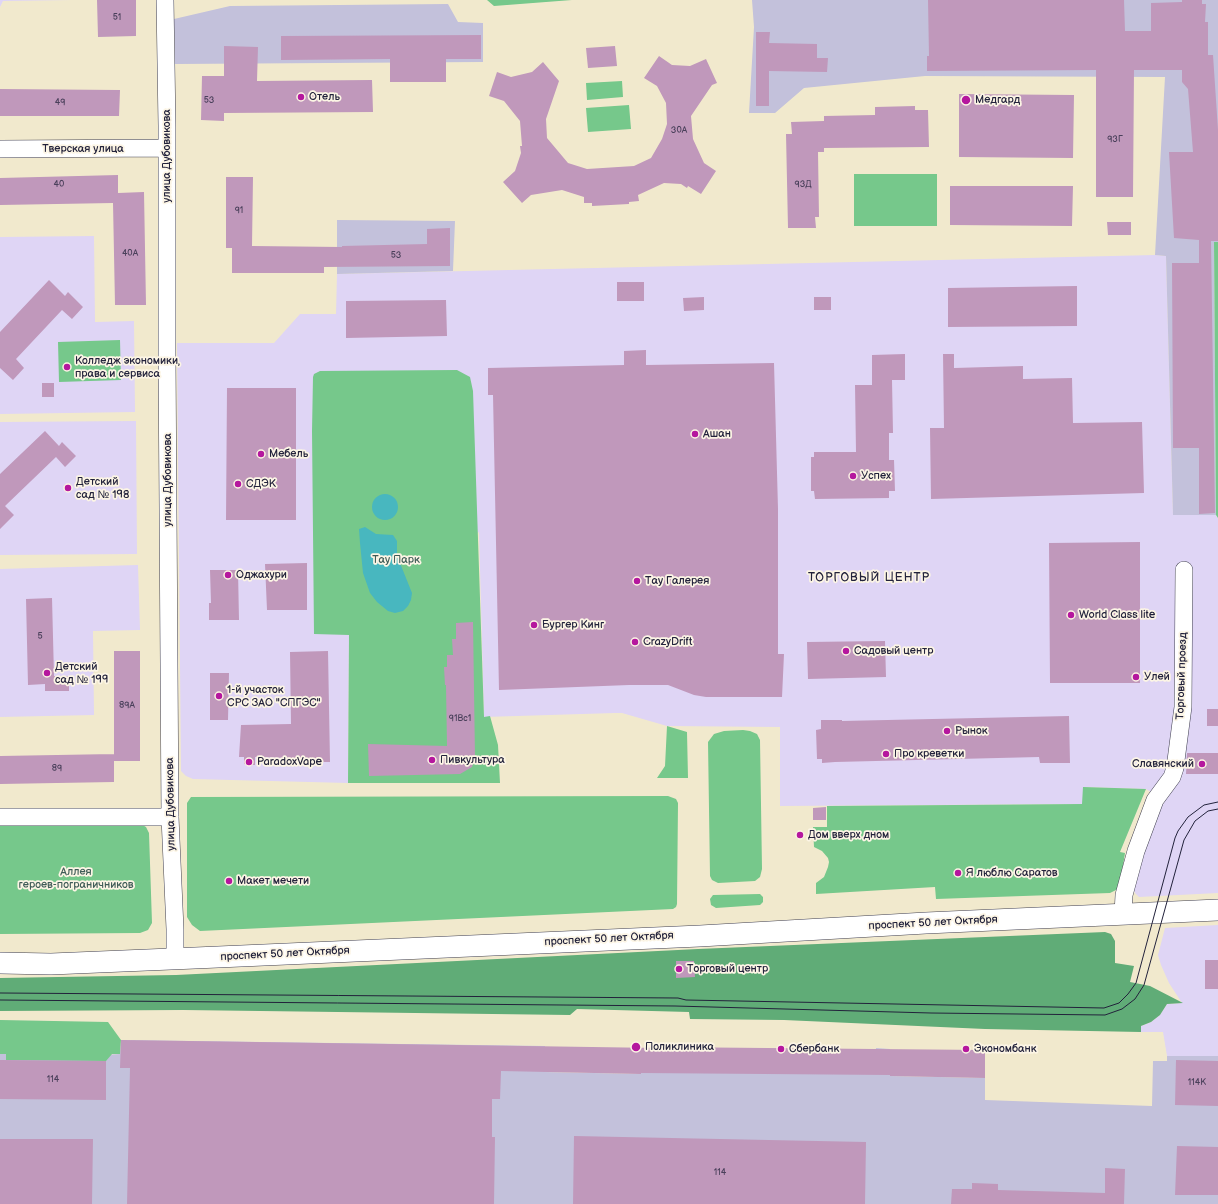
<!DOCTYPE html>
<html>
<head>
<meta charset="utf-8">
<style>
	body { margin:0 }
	canvas { display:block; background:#f1e9cd }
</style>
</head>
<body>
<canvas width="1218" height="1204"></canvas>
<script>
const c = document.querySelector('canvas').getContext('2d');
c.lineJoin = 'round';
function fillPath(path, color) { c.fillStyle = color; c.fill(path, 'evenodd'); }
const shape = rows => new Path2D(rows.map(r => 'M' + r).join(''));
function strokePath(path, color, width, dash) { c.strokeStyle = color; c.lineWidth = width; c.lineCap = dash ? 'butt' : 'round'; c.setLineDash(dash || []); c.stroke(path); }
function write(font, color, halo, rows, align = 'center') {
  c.font = font + ' "Balsamiq Sans",sans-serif'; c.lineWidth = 3.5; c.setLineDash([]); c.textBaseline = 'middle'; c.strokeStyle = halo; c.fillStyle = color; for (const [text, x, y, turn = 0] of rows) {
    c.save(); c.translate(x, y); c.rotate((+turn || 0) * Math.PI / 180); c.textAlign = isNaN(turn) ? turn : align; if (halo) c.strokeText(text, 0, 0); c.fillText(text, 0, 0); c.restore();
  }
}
const built = shape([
	[0,0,71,0,3,1,0,7],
	[94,236,95,322,134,321,135,412,0,414,0,237],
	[1155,255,1166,256,1173,515,1216,515,1218,518,1218,893,1139,897,1135,893,1132,886,1158,812,1165,801,1146,789,1083,787,1083,804,780,806,780,727,667,726,622,713,615,713,484,717,479,532,314,633,349,634,348,783,193,779,186,776,181,771,177,343,274,343,300,314,336,314,337,274],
	[136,421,137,554,0,555,0,422],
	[138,565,140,630,93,631,94,715,0,717,0,569],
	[1218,925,1218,1056,1167,1056,1163,1032,1141,1032,1141,1026,1151,1022,1160,1015,1167,1004,1182,1003,1169,983,1161,965,1158,955,1165,928]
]);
const industrial = shape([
	[752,0,1218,0,1218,242,1214,243,1216,515,1173,515,1166,256,1155,255,1165,77,925,76,804,88,775,113,749,113,754,27],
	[448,4,458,22,483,23,483,62,175,64,174,19,230,6],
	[337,220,455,221,453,271,337,274],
	[121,1040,545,1046,545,1072,641,1074,642,1048,659,1047,659,1072,875,1074,876,1048,890,1049,890,1076,985,1078,985,1100,1152,1106,1153,1061,1167,1061,1167,1056,1218,1056,1218,1204,0,1204,0,1054,6,1054,6,1060,120,1054]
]);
const green = shape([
	[487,0,572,0,494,6],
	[622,81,623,97,587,100,586,83],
	[629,105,631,129,588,132,586,108],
	[854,174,937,174,937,226,854,226],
	[1214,242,1218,242,1218,518,1216,515],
	[120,340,121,380,59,382,58,342],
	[457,370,470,377,473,391,484,717,490,716,498,745,500,783,348,783,349,635,314,634,312,431,313,377,314,374,320,371],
	[667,726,687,732,688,778,657,778,665,766],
	[743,730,750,731,757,734,760,740,762,869,760,877,755,881,718,883,712,880,710,876,708,742,714,734,724,731],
	[1083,787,1146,789,1120,852,1125,853,1120,885,1116,890,1110,893,936,899,935,887,816,894,816,883,824,877,828,867,829,862,828,858,822,851,814,847,813,827,827,827,827,806,1082,804],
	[668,796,676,799,678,803,677,904,676,907,673,909,200,931,192,925,187,917,187,803,191,797],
	[139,823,146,827,149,833,152,923,148,930,140,933,0,934,0,824],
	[760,894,763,897,763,902,760,905,716,908,711,905,710,899,713,895],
	[0,1020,108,1022,121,1040,120,1054,112,1054,106,1061,6,1060,6,1054,0,1054]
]);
const forest = shape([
	[1105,932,1111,934,1115,941,1115,963,1134,966,1130,982,1150,986,1183,1003,1167,1004,1160,1015,1151,1022,1141,1026,1141,1032,985,1029,784,1020,690,1019,689,1012,577,1009,570,1015,183,1010,0,1011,0,978,176,975,698,949]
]);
const water = shape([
	'372 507a13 13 0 1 1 26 0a13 13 0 1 1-26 0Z',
	[365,527,376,534,393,535,397,541,397,554,400,563,412,593,411,600,408,606,403,611,395,613,388,611,377,602,370,593,363,573,360,543,359,529]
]);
const building = shape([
	[97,0,136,0,136,36,98,37],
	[928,0,1124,0,1125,31,1151,31,1151,3,1182,2,1182,0,1202,0,1202,4,1206,4,1205,22,1208,22,1208,55,1213,55,1218,130,1218,241,1211,241,1215,513,1199,514,1199,448,1173,448,1172,263,1199,263,1199,240,1174,238,1169,152,1193,152,1188,89,1182,82,1182,70,1134,70,1133,197,1096,197,1096,70,927,71,927,56,929,56],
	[756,32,770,32,769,43,817,44,817,58,828,58,827,72,769,71,769,106,756,106],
	[481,35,481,59,446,59,446,82,390,82,390,59,281,60,281,36],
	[224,46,258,47,257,81,372,80,373,112,224,113,224,121,201,120,202,76,224,76],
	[615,46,617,66,588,68,586,48],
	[659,56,672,65,690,66,706,59,717,83,712,85,691,116,693,139,704,163,716,171,701,194,688,186,687,188,681,184,664,183,638,195,639,201,629,202,629,204,592,206,592,203,584,203,584,197,562,190,531,195,522,203,503,182,515,171,521,153,520,146,522,146,520,121,504,101,489,96,497,72,511,77,532,72,543,62,559,81,546,119,547,138,568,163,587,169,634,166,651,158,662,139,667,124,666,103,657,86,644,78],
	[0,89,120,90,119,116,0,116],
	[959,94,1074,95,1073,158,959,157],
	[915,106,915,110,928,110,929,147,824,148,824,152,818,152,819,217,815,217,816,228,788,228,786,134,792,134,791,122,824,121,824,116,875,115,875,107],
	[118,175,118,193,144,192,146,305,115,305,113,203,0,205,0,178],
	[226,177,253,177,252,246,342,247,342,246,427,244,427,229,450,228,450,266,324,267,324,273,232,273,232,248,226,248],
	[950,186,1073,186,1072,226,950,225],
	[1107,222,1131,222,1131,235,1108,235],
	[49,280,65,296,68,292,83,307,72,319,62,310,16,359,24,368,13,380,0,368,0,332],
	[617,282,644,282,644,301,617,301],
	[1077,286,1077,326,948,327,948,288],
	[704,297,704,310,684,311,683,298],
	[814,297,831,297,831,310,814,310],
	[446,300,447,336,346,338,346,301],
	[646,350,646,365,774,363,778,509,778,654,784,654,782,697,706,697,694,695,668,685,629,685,499,690,493,395,488,395,488,368,624,365,624,351],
	[905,354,905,380,892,380,893,433,889,433,889,460,894,460,895,491,889,491,889,498,815,499,814,491,811,491,811,457,814,457,814,452,856,452,855,385,872,385,872,355],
	[943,354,954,354,954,368,1023,366,1023,379,1072,378,1073,423,1142,422,1144,493,931,499,930,428,944,428],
	[42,383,54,383,54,397,42,397],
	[227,388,296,388,296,520,226,520],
	[45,431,59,446,62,442,76,456,65,467,56,457,5,506,14,515,0,529,0,474],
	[1140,542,1140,683,1050,683,1049,543],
	[307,563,307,610,267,610,265,564],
	[210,570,238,570,239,620,209,620,209,603,211,603],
	[52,598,54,676,69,676,69,691,45,691,45,684,28,685,26,599],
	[473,622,475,758,472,767,460,774,369,776,368,744,447,746,446,685,445,685,444,667,447,667,447,655,453,655,452,639,456,639,456,623],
	[885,641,886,677,808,679,807,642],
	[114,651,140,651,140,761,114,761],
	[328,651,330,762,288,762,288,758,255,757,255,765,244,764,244,757,239,757,241,725,291,724,290,652],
	[210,673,229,673,228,720,210,720],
	[1207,709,1218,709,1218,726,1207,726],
	[1069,716,1070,763,1040,763,1039,757,835,762,822,763,822,759,817,759,816,730,821,729,821,720,842,720,842,721],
	[1187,753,1218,753,1218,774,1186,774],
	[114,754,114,782,0,784,0,756],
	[826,807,826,820,813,820,813,808],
	[1205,960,1218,960,1218,989,1205,989],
	[676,961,694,961,695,977,676,978],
	[121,1040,659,1048,659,1047,985,1050,985,1078,890,1076,890,1075,641,1073,641,1074,501,1071,500,1099,492,1099,492,1137,495,1137,494,1204,127,1204,130,1068,120,1068],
	[0,1060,106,1061,106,1100,0,1099],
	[1176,1060,1218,1061,1218,1106,1175,1105],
	[574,1136,866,1142,865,1204,573,1204],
	[0,1139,93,1139,92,1204,0,1204],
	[1177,1146,1218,1147,1218,1195,1175,1195],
	[1105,1168,1125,1169,1124,1204,951,1204,952,1189,972,1189,972,1183,998,1184,998,1190,1105,1193]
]);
const minor = shape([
	[165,0,167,126,167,357,170,817,175,929,175,959],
	[0,149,167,148],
	[0,817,170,817],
	[1123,914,1124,895,1136,851,1155,800,1172,777,1175,768,1183,707,1184,570]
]);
const major = shape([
	[0,963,51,964,195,958,700,936,926,923,1218,910]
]);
const tram = shape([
	[0,993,678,998,686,1000,1104,1008,1119,1003,1128,994,1136,983,1175,838,1178,831,1188,817,1204,805,1218,802],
	[0,1000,675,1006,931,1013,1105,1015,1122,1009,1135,999,1144,985,1184,840,1195,821,1208,811,1218,809]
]);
const markers = [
	[301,97,4,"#b5179e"],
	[966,100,5,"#b5179e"],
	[67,367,4,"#b5179e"],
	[695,434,4,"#b5179e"],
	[261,454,4,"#b5179e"],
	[853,476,4,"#b5179e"],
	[238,484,4,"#b5179e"],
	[68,488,4,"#b5179e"],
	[228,575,4,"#b5179e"],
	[637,581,4,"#b5179e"],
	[1071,615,4,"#b5179e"],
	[534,625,4,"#b5179e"],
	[635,642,4,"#b5179e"],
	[846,651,4,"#b5179e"],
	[47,673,4,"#b5179e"],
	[1136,677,4,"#b5179e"],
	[219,696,4,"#b5179e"],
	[947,731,4,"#b5179e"],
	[886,754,4,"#b5179e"],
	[432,760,4,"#b5179e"],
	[249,762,4,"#b5179e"],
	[1202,764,4,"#b5179e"],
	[800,835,4,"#b5179e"],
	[958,873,4,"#b5179e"],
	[229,881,4,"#b5179e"],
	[679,969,4,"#b5179e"],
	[636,1047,5,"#b5179e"],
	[781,1049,4,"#b5179e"],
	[966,1049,4,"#b5179e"]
];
const numberNames = [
	["51",117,18],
	["53",209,101],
	["49",60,103],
	["30А",679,131],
	["93Г",1115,140],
	["40",59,185],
	["93Д",803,185],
	["91",239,211],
	["40А",130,254],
	["53",396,256],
	["5",40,637],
	["89А",127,706],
	["91Вс1",460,719],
	["89",57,769],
	["114",53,1080],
	["114К",1197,1083],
	["114",720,1173]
];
const poiNames = [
	["Отель",309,97],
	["Медгард",975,100],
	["Колледж экономики,",75,361],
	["права и сервиса",75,374],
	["Ашан",703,434],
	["Мебель",269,454],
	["Успех",861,476],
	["Детский",76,482],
	["сад № 198",76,495],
	["СДЭК",246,484],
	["Оджахури",236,575],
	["Тау Галерея",645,581],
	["World Class lite",1079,615],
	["Бургер Кинг",542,625],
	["CrazyDrift",643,642],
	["Садовый центр",854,651],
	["Детский",55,667],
	["сад № 199",55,680],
	["Улей",1144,677],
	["1-й участок",227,690],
	["СРС ЗАО \"СПГЭС\"",227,703],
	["Рынок",955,731],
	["Про креветки",894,754],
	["Пивкультура",440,760],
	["ParadoxVape",257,762],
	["Славянский",1194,764,"right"],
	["Дом вверх дном",808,835],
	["Я люблю Саратов",966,873],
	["Макет мечети",237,881],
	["Торговый центр",687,969],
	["Поликлиника",645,1047],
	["Сбербанк",789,1049],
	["Экономбанк",974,1049]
];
const streetNames = [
	["Тверская улица",83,149],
	["улица Дубовикова",167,156,-90],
	["улица Дубовикова",168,480,-90],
	["Торговый проезд",1182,676,-88],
	["улица Дубовикова",171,804,-91],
	["проспект 50 лет Октября",933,923,-3],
	["проспект 50 лет Октября",609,939,-3],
	["проспект 50 лет Октября",285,954,-3]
];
const parkNames = [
	["Тау Парк",396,560],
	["Аллея",76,872],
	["героев-пограничников",76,885]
];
const neighbourhoodNames = [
	["ТОРГОВЫЙ ЦЕНТР",869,578]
];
fillPath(built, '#dfd5f5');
fillPath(industrial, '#c3c1db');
fillPath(green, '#76c88b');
fillPath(forest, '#60ac77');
fillPath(water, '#48b7bf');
fillPath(building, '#c098bb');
strokePath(minor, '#414051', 18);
strokePath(major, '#414051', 22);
strokePath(minor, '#fff', 17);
strokePath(major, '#fff', 21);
strokePath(tram, '#22223b', 1);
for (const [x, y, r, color] of markers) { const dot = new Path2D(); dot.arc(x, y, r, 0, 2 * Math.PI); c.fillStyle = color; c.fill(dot); strokePath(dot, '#fcf5e5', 1.5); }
write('9px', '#4a405b', null, numberNames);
write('11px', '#22223b', '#fcf5e5', poiNames, 'left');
write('11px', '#22223b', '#fcf5e5', streetNames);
write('11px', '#3f5c57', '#fcf5e5', parkNames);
c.letterSpacing = '1px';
write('12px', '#22223b', '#fcf5e5', neighbourhoodNames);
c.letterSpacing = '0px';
</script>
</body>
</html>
